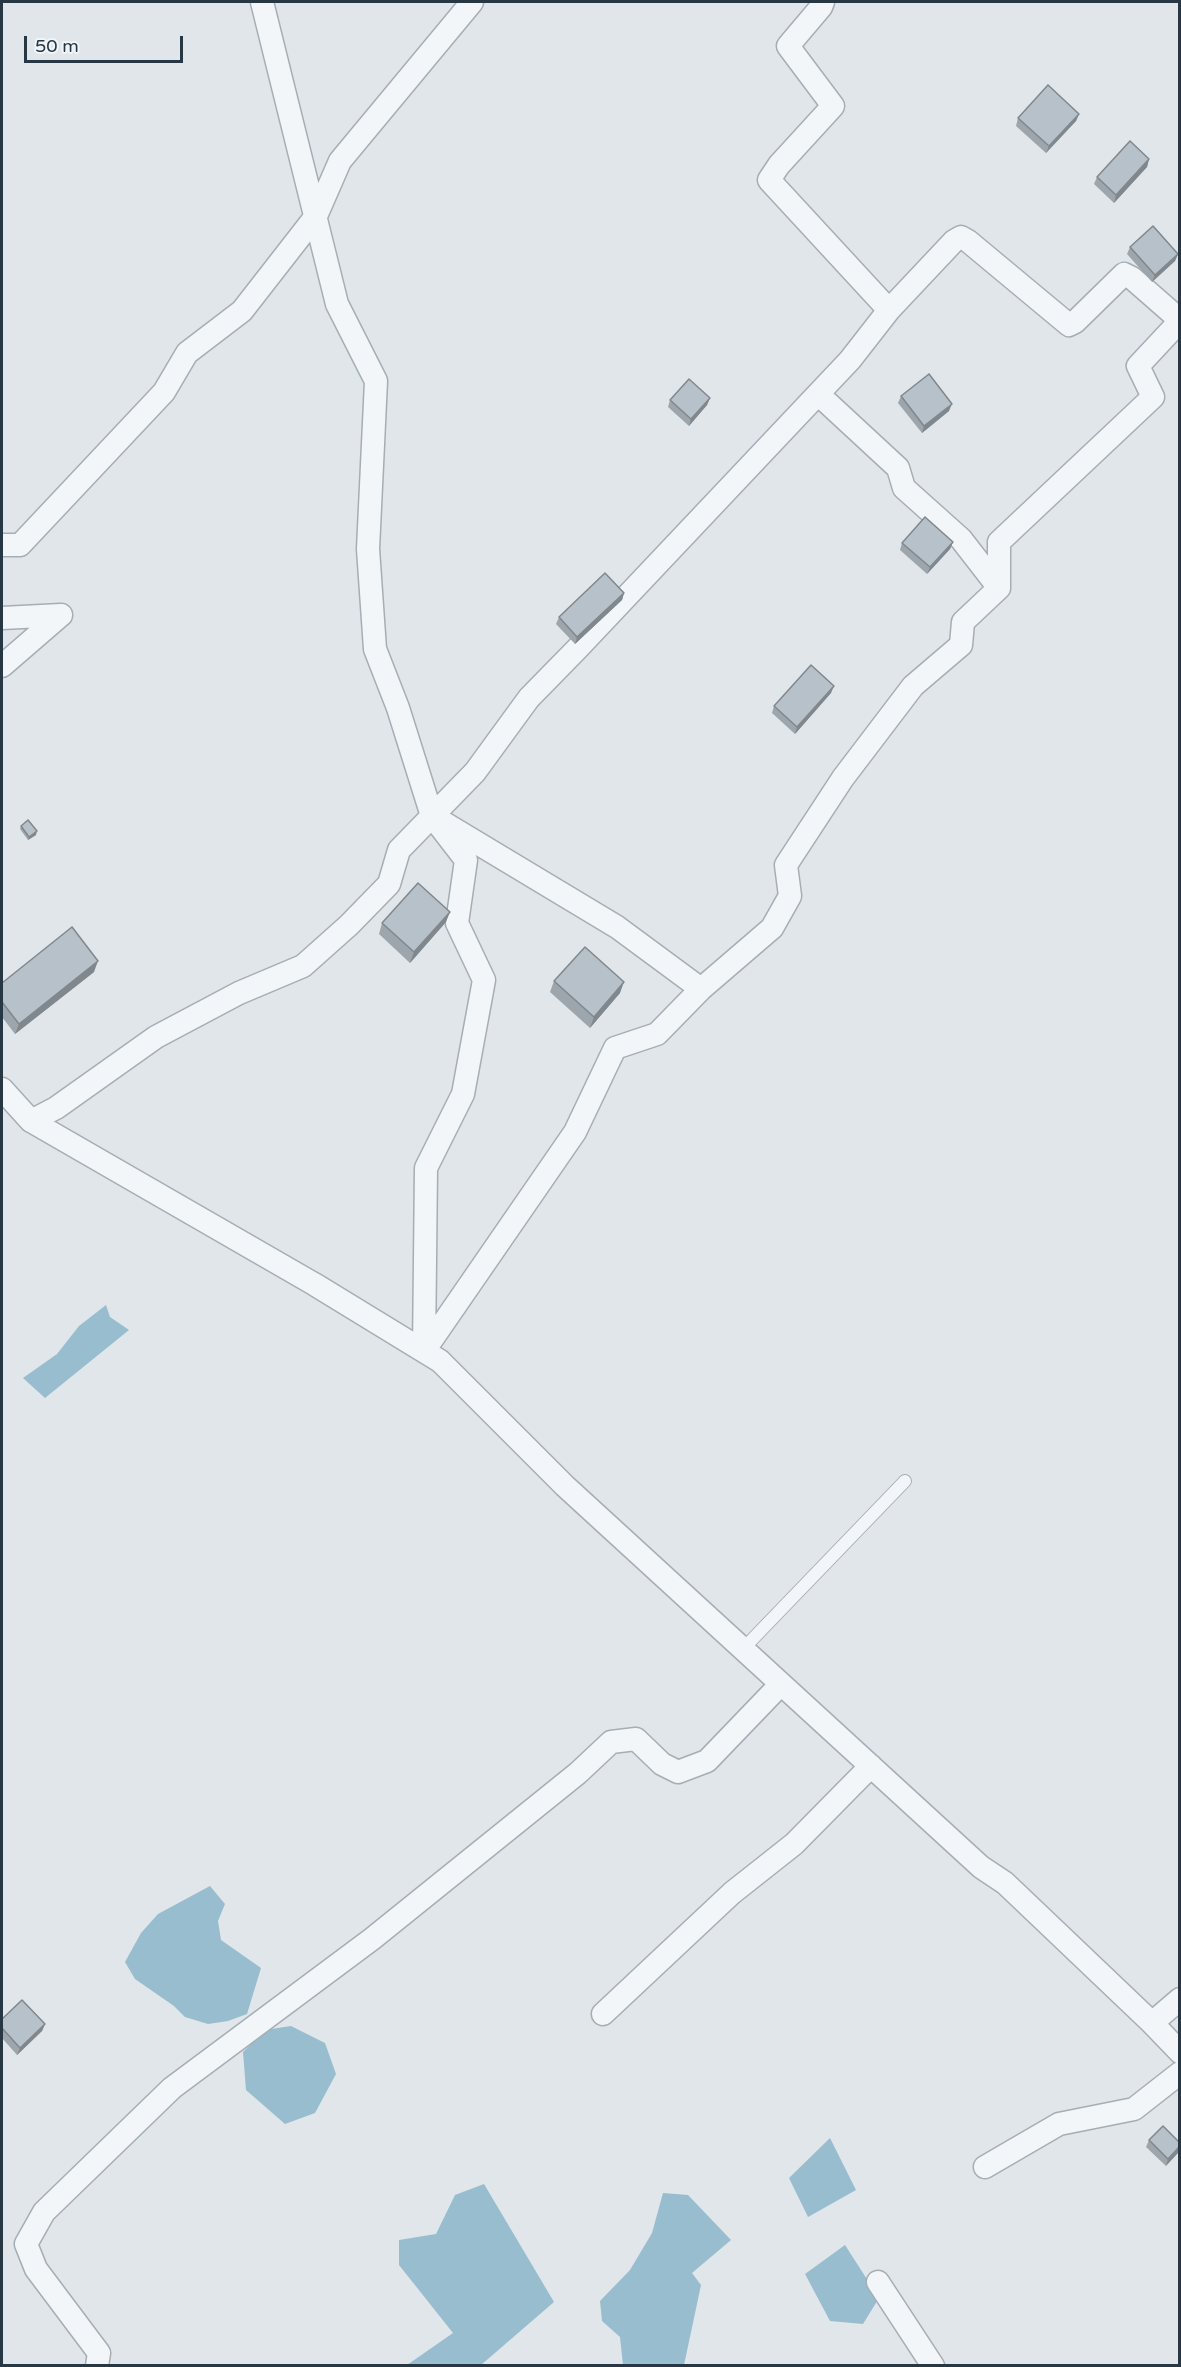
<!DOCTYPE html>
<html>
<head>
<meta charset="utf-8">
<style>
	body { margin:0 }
	#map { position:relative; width:1181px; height:2367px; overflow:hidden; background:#e0e6ea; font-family:"Varela Round",sans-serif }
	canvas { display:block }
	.frame { position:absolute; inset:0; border:3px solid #273744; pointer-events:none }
	.scale { position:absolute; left:24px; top:36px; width:159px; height:27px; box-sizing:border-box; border:3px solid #273744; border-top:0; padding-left:8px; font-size:18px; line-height:21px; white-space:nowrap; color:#273744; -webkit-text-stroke:4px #f0f5f8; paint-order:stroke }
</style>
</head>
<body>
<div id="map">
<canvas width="1181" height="2367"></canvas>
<div class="frame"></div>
<div class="scale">50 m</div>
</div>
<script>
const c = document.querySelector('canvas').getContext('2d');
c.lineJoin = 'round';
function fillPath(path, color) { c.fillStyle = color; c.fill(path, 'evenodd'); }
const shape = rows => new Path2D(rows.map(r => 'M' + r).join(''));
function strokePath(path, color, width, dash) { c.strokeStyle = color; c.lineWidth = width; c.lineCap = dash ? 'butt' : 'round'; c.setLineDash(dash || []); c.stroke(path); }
const water = shape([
	[106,1305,110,1317,129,1330,45,1398,23,1378,57,1354,79,1326],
	[210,1886,225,1904,218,1921,221,1940,261,1968,247,2014,228,2021,208,2024,185,2017,174,2006,135,1979,125,1962,141,1933,158,1914],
	[291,2026,325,2043,336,2074,315,2113,285,2124,246,2090,243,2052,265,2030],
	[830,2138,856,2190,808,2217,789,2178],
	[484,2184,554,2302,481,2365,407,2365,453,2333,399,2265,399,2240,436,2234,455,2195],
	[663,2193,688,2195,731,2240,692,2273,701,2285,684,2365,623,2365,620,2337,602,2321,600,2301,630,2270,652,2233],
	[845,2245,879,2298,863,2324,830,2321,805,2274]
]);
const service = shape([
	[743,1649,905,1481]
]);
const minor = shape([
	[262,2,337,304,376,381,368,549,375,649,398,708,432,816,466,860,457,923,484,980,463,1094,426,1168,424,1351],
	[889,310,954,241,961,237,968,241,1069,325,1075,322,1124,274,1132,278,1180,320],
	[818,394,898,468,904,488,961,539,999,588],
	[2,545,20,545,164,392,187,353,242,311,316,216,340,161,472,2],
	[2,618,61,615],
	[2,666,61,615],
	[444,823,617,927,701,989],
	[2,1089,31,1121,56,1108,156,1037,239,993,303,966,349,925,389,884,399,850,475,772,529,698,577,649,850,360,889,310,769,180,779,165,833,106,788,46,821,7,823,2],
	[31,1121,314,1284,440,1361,565,1486,981,1867,1005,1883,1152,2023,1180,2052],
	[424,1351,575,1132,615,1048,657,1034,701,989,772,928,790,896,786,865,843,778,913,686,961,645,963,622,999,588,999,542,1153,397,1138,366,1180,321],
	[603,2014,732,1893,794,1844,871,1766],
	[1152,2023,1180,1999],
	[985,2167,1059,2124,1134,2109,1180,2073],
	[878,2282,933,2366],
	[97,2366,99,2353,36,2269,26,2244,44,2212,172,2088,372,1939,578,1773,611,1742,636,1739,662,1764,678,1772,707,1761,781,1684]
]);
const wall = shape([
	[1079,114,1076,121,1046,153,1016,126,1018,118],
	[1149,159,1147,167,1114,203,1094,184,1097,177],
	[1130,247,1178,254,1175,261,1152,282,1127,254],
	[901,396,949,411,922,433,898,403],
	[710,398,707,405,689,426,668,407,670,400],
	[953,542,950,549,927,574,900,550,902,543],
	[624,593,622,600,575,644,556,624,559,617],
	[831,693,795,734,772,713,774,706],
	[21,826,36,835,28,840,20,829],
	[446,922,410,963,379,934,382,923],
	[94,972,15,1034,2,1017,2,983],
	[554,981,620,993,590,1028,550,992],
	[2,2019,45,2024,42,2031,17,2055,2,2038],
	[1149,2140,1179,2142,1166,2166,1146,2147]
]);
const shadedWall = shape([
	[1079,114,1076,121,1046,153,1049,146],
	[1149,159,1147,167,1114,203,1116,195],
	[1178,254,1175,261,1152,282,1155,275],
	[710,398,707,405,689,426,691,419],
	[952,404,949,411,922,433,924,426],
	[953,542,950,549,927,574,930,567],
	[624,593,622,600,575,644,577,637],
	[834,686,831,693,795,734,797,727],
	[37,831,36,835,28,840,29,837],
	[450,912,446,922,410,963,414,952],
	[98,961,94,972,15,1034,19,1024],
	[624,982,620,993,590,1028,594,1017],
	[45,2024,42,2031,17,2055,20,2048],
	[1179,2147,1179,2152,1166,2166,1168,2159]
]);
const building = shape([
	[1048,85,1079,114,1049,146,1018,118,1048,85],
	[1130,141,1149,159,1116,195,1097,177,1130,141],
	[1153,226,1178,254,1155,275,1130,247,1153,226],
	[929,374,952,404,924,426,901,396,929,374],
	[689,379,710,398,691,419,670,400,689,379],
	[925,517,953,542,930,567,902,543,925,517],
	[605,573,624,593,577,637,559,617,605,573],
	[811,665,834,686,797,727,774,706,811,665],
	[28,820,37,831,29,837,21,826,28,820],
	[418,883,450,912,414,952,382,923,418,883],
	[72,927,98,961,19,1024,2,1002,2,983,72,927],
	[585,947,624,982,594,1017,554,981,585,947],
	[22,2000,45,2024,20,2048,2,2028,2,2019,22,2000],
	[1163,2126,1179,2142,1179,2147,1168,2159,1149,2140,1163,2126]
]);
fillPath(water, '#98bdce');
strokePath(service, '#a5aeb5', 14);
strokePath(minor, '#a5aeb5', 25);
strokePath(service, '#f3f6f8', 12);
strokePath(minor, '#f3f6f8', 22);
fillPath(wall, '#9da6ad');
fillPath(shadedWall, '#80878d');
fillPath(building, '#b7c1c9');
strokePath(building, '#80878d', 1.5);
</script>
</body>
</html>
